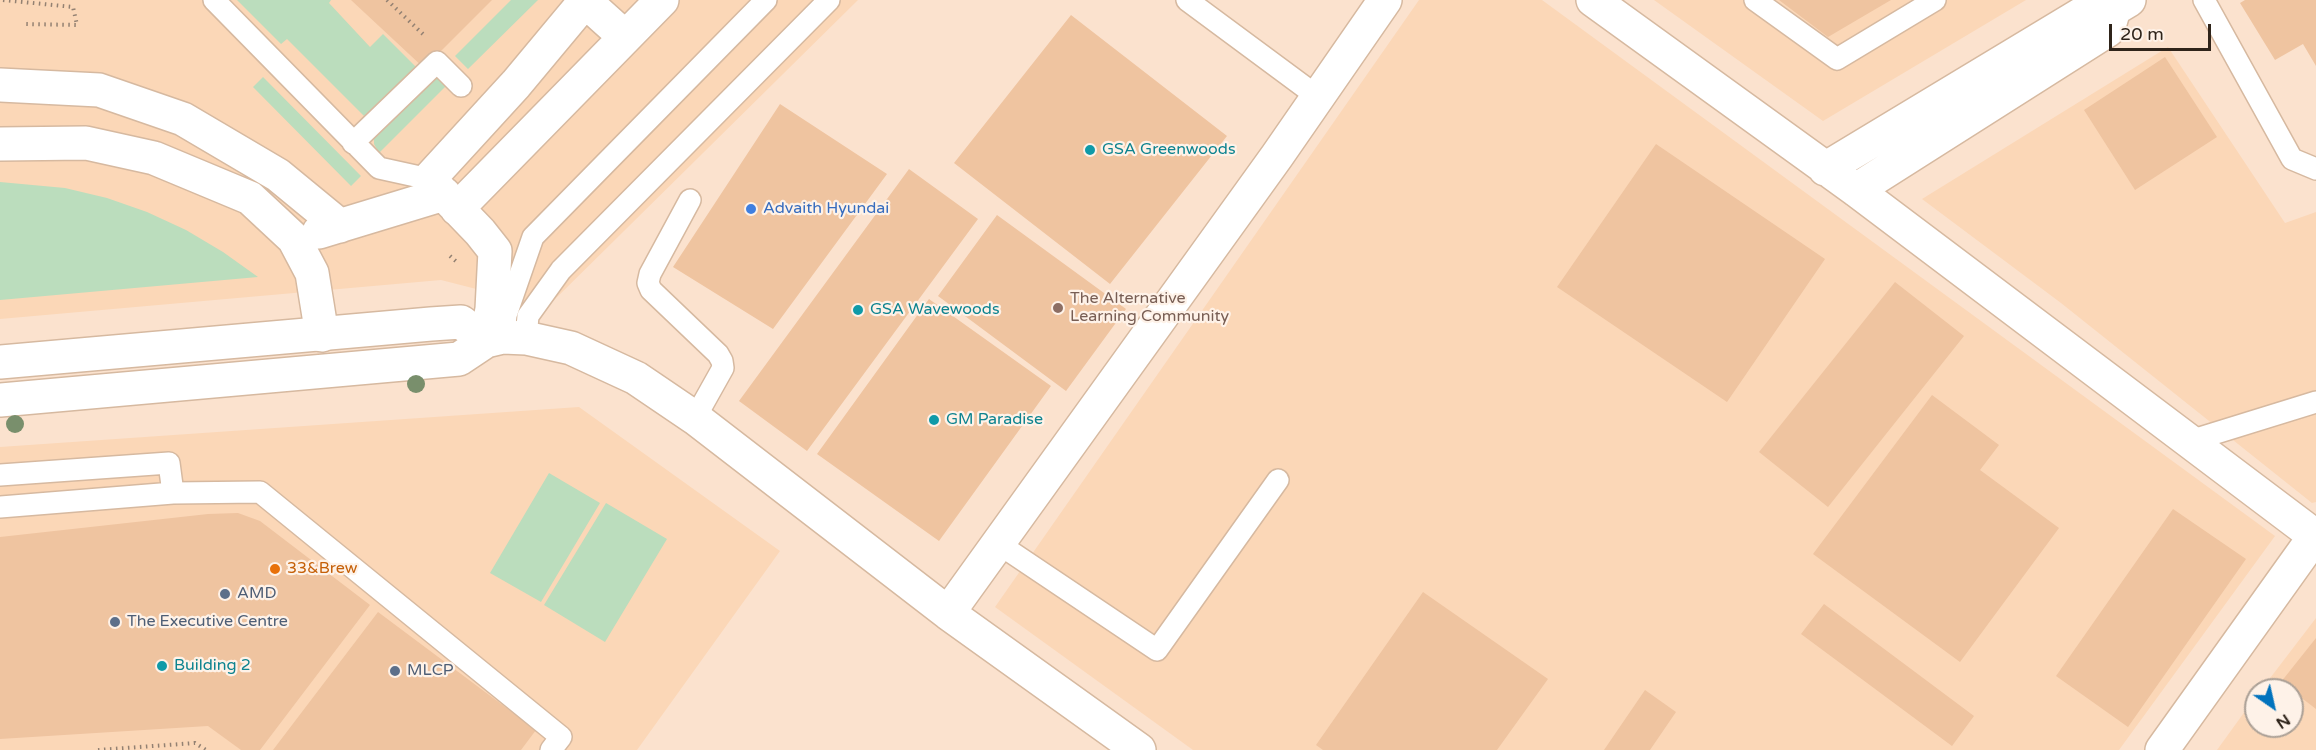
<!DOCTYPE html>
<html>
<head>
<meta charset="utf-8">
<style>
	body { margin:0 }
	#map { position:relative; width:2316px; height:750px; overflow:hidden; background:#fbe2ce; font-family:"Varela Round",sans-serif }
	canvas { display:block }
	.north { position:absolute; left:2244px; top:678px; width:60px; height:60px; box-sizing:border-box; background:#fef2e8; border:2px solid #aba096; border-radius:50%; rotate:146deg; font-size:16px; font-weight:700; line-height:24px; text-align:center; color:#2f241a }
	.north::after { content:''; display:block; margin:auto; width:21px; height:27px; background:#0273bd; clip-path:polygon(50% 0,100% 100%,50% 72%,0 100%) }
	.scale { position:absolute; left:2109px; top:24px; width:102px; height:27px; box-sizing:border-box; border:3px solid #2f241a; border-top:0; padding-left:8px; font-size:18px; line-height:21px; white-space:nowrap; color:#2f241a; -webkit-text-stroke:4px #fef2e8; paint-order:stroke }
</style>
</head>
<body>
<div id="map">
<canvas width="2316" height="750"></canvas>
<div class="north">N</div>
<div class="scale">20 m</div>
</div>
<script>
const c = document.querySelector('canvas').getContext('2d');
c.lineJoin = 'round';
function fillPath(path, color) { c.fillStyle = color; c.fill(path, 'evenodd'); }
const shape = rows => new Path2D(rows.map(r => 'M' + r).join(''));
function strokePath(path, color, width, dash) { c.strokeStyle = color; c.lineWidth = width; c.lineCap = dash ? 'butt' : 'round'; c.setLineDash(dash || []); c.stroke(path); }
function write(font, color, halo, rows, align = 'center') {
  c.font = font + ' "Varela Round",sans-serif'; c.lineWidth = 4.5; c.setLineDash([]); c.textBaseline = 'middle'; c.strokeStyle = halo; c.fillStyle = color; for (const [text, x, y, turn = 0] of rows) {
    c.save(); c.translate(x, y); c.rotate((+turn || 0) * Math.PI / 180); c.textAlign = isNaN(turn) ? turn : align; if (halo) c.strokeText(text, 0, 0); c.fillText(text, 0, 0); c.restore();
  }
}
const built = shape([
	[0,0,858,0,547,307,441,280,0,319],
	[1419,0,1542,0,2275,536,2119,750,1193,750,995,607],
	[1654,0,2026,0,1823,121],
	[2168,47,2285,223,2316,212,2316,502,2312,503,2061,303,1922,199],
	[579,407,780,551,637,750,0,750,0,447],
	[2316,618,2316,750,2217,750,2256,696,2256,726,2292,726,2292,690,2261,690]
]);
const green = shape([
	[237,0,331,0,329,3,370,47,383,34,416,67,364,116,287,39,281,44],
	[511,0,538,0,468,69,455,56],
	[435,72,447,85,379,153,374,144,374,133],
	[263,77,361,176,351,186,253,87],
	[0,182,65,188,107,198,147,212,186,230,223,252,258,277,0,300],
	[549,473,600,503,541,602,490,573],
	[606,503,667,539,605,642,544,605]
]);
const building = shape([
	[351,0,492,0,424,68],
	[1779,0,1891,0,1828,37],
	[2245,0,2316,0,2316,66,2303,44,2275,60,2240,3],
	[1071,15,1227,136,1110,284,954,163],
	[2165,57,2217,137,2135,190,2084,110],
	[780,104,887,174,773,329,673,267],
	[1656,144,1825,259,1727,402,1557,287],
	[909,169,978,219,807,451,739,401],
	[997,215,1126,309,1066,391,938,296],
	[1895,282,1964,336,1828,507,1759,452],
	[929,299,1051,386,939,541,817,454],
	[1932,395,1999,445,1980,470,2059,528,1960,662,1813,554],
	[2173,509,2246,559,2128,727,2056,676],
	[238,513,260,521,370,605,260,750,241,750,208,726,0,739,0,537,208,514],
	[1423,592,1548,679,1497,750,1323,750,1316,745],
	[1824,604,1974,716,1952,746,1801,634],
	[378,612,536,730,521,750,273,750],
	[2316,638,2316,709,2281,682],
	[1645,690,1676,712,1650,750,1604,750]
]);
const path = shape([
	[3,0,73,7,77,25,25,24],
	[387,0,426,37],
	[450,256,458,263],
	[98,750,195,743,206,750]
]);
const lane = shape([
	[214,0,379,168,429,179],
	[1187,0,1318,97],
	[1755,0,1837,59,1935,0],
	[2204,0,2292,159,2316,169],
	[353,143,437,62,461,86],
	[690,200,650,274,648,283,651,290,718,354,722,361,723,368,695,418],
	[504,334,506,315,533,237,766,0],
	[526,338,528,316,561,270,829,0],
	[2190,441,2316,402],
	[0,475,169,463,173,493],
	[0,507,173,493,260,492,561,737,551,750],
	[999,544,1157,650,1278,480]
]);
const street = shape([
	[585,1,625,37],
	[0,85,99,90,183,119,278,175,340,226],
	[0,144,86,143,154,158,250,198,294,239,312,273,322,335],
	[457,209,662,0],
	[319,232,444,194],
	[486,341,492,309,495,251,480,232,429,179,516,84,586,0]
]);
const secondary = shape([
	[1593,0,1856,190,2315,536,2162,750],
	[1825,169,2095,6,2114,9,2129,0],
	[1856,190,2108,30,2114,9],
	[0,362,431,324,461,322,486,341],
	[0,400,459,359,486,341,503,337,526,338,571,348,636,378,695,418,948,613,1139,750],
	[948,613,1277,156,1385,0]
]);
const trees = [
	[416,384],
	[15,424]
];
const markers = [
	[1090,150,6,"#0f9aa8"],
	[751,209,6,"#3f7fe0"],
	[1058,308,6,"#8d6e63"],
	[858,310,6,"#0f9aa8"],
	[934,420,6,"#0f9aa8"],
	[275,569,6,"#e8710a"],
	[225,594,6,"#5c6f8a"],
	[115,622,6,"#5c6f8a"],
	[162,666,6,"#0f9aa8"],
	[395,671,6,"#5c6f8a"]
];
const cultureNames = [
	["GSA Greenwoods",1102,150],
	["GSA Wavewoods",870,310],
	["GM Paradise",946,420],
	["Building 2",174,666]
];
const shopNames = [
	["Advaith Hyundai",763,209]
];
const educationNames = [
	["The Alternative",1070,299],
	["Learning Community",1070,317]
];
const foodNames = [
	["33&Brew",287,569]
];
const serviceNames = [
	["AMD",237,594],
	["The Executive Centre",127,622],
	["MLCP",407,671]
];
fillPath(built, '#fbd7b7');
fillPath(green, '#bbddbd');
fillPath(building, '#efc4a0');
strokePath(lane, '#d6b9a0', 24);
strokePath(street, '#d6b9a0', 36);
strokePath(secondary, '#d6b9a0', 36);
strokePath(path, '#938172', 4, [1.5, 4.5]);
strokePath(lane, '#fff', 21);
strokePath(street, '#fff', 33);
strokePath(secondary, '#fff', 33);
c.fillStyle = '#798f6c';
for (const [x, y] of trees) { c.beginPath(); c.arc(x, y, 9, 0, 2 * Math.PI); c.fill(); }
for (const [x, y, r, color] of markers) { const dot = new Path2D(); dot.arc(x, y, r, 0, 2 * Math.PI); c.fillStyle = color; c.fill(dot); strokePath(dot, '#fef2e8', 2); }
write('16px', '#0d838f', '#fef2e8', cultureNames, 'left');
write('16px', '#366cbe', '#fef2e8', shopNames, 'left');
write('16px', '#785e54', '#fef2e8', educationNames, 'left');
write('16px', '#c56008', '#fef2e8', foodNames, 'left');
write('16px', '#4e5e75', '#fef2e8', serviceNames, 'left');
</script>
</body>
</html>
